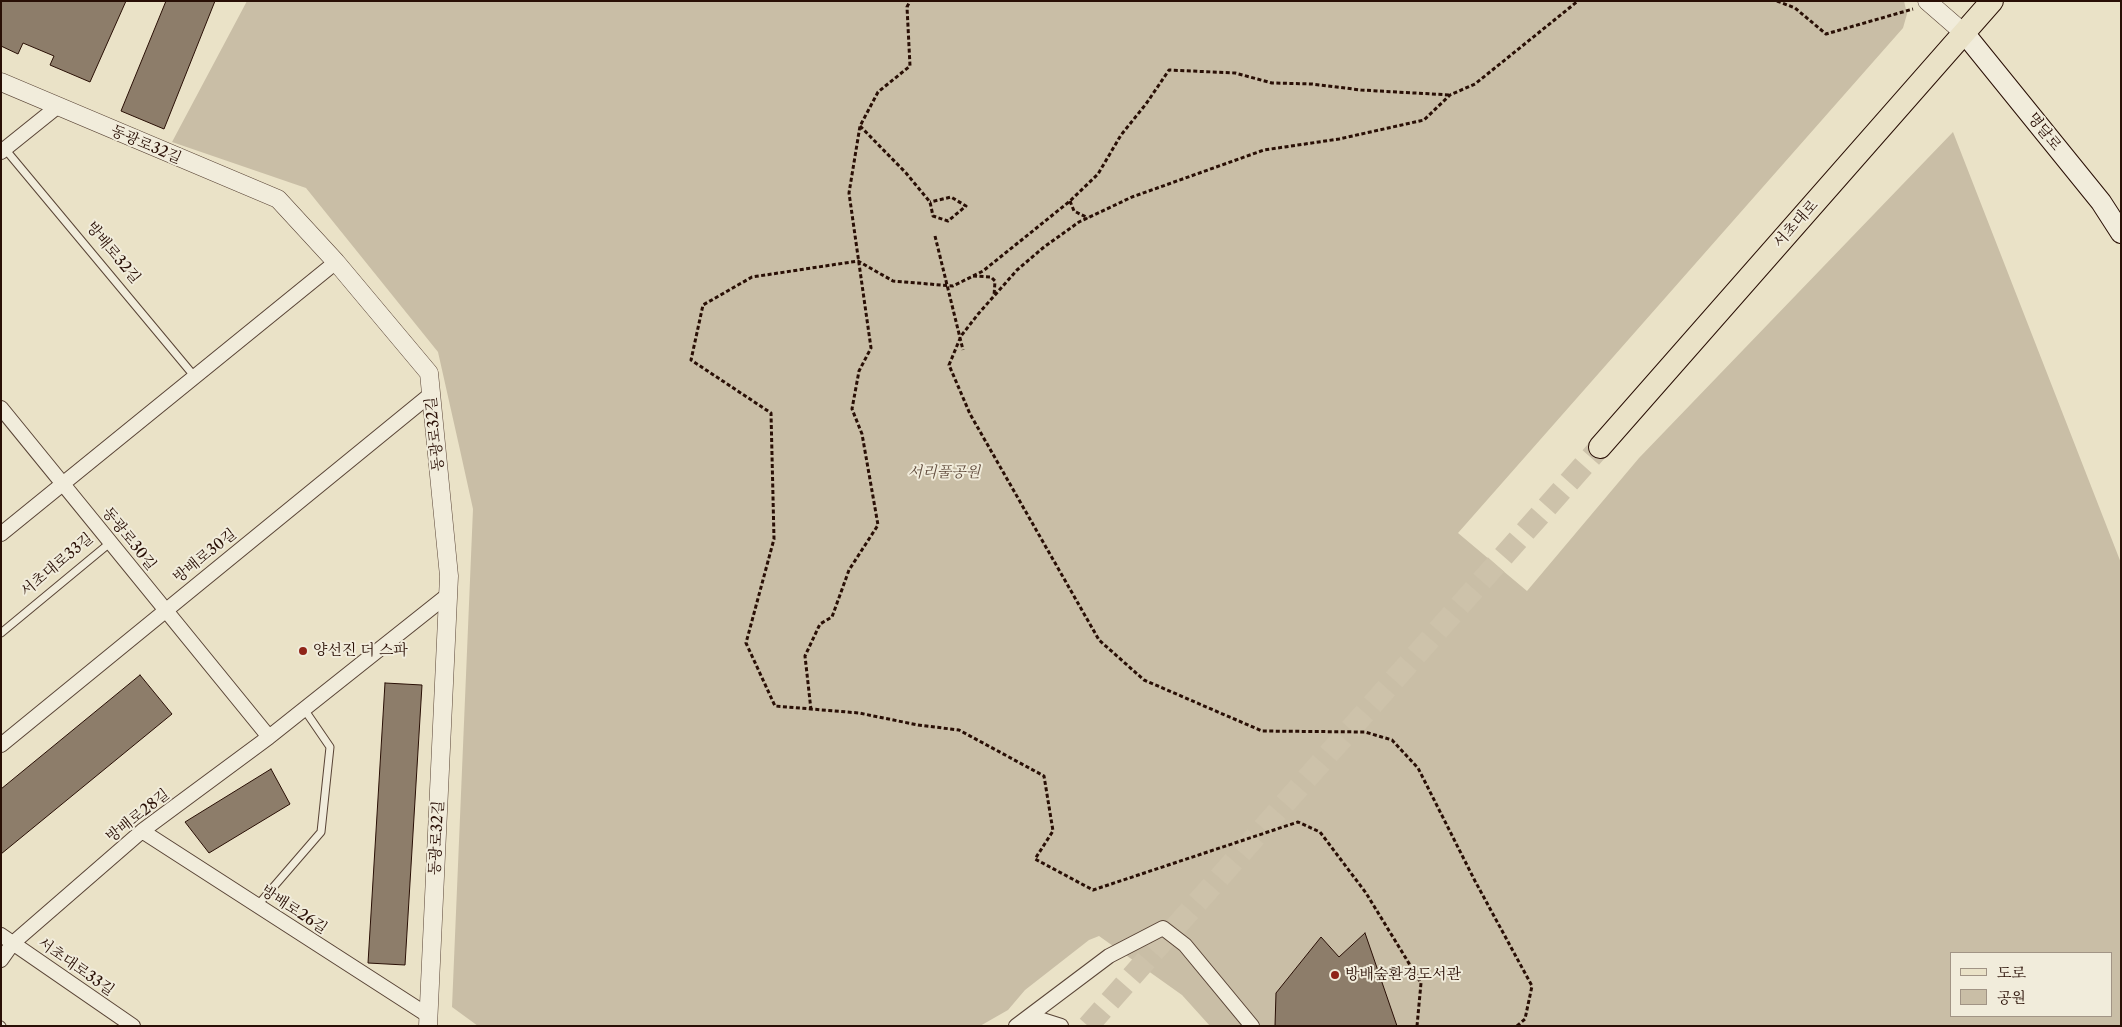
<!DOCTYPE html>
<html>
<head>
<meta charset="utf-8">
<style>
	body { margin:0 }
	#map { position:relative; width:2122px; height:1027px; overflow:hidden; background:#eae2c7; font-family:"Libre Caslon Text","Noto Serif KR",serif }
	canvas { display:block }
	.frame { position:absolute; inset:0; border:2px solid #290f05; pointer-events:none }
	.legend { position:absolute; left:1950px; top:952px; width:162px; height:65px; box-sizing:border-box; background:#f1ecdb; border:1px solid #a19485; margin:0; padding:6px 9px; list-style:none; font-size:15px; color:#290f05 }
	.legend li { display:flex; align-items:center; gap:10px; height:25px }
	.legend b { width:25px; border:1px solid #a19485 }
</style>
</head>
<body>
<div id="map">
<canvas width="2122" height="1027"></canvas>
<div class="frame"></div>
<ul class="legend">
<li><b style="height:6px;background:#eae2c7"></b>도로</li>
<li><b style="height:14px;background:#c9bea6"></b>공원</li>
</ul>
</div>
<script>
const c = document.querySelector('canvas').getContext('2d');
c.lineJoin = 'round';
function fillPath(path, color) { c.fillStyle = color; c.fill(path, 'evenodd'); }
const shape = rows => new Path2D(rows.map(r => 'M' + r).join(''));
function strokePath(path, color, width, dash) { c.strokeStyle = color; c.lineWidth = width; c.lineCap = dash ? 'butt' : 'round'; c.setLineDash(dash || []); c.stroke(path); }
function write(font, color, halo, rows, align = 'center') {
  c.font = font + ' "Libre Caslon Text","Noto Serif KR",serif'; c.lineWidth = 4; c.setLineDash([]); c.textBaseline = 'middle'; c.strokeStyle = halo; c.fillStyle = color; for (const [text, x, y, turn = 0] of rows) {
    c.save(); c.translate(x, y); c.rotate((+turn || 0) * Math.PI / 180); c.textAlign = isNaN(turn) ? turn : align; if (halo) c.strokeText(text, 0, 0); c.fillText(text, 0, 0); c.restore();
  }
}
const green = shape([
	[247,1,1904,1,1907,14,1903,28,1458,533,1527,591,1639,458,1953,132,2121,563,2121,1026,1210,1026,1182,995,1099,936,1089,940,1025,990,1008,1010,980,1026,478,1026,452,1007,473,509,460,450,438,352,306,188,172,142],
	[1951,953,2111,953,2111,1016,1951,1016]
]);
const building = shape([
	[1,1,126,1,90,82,50,65,54,56,23,43,18,54,1,46,1,1],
	[166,1,215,1,164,129,121,111,166,1],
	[140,675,172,714,1,854,1,789,140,675],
	[385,683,422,685,405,965,368,963,385,683],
	[271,769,290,804,209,853,185,822,271,769],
	[1365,933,1397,1026,1275,1026,1276,993,1321,937,1339,957,1365,933]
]);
const primaryTunnel = shape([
	[1088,1026,1600,447]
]);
const path = shape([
	[1777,1,1795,8,1826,34,1913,9],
	[860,126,906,173,930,202,933,216,948,221,966,206,951,197,930,202],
	[1070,201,1074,211,1088,218],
	[935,236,963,350],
	[973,276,991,277,995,281,994,296],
	[811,710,805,656,820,624,832,617,849,570,878,525,862,434,852,409,859,371,871,348,849,193,860,126,878,92,910,66,907,7,910,1],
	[1417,1026,1421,983,1366,893,1320,832,1298,822,1093,890,1035,859,1053,831,1044,776,959,730,918,725,859,713,775,706,746,643,774,539,771,413,691,360,703,305,752,277,858,261,893,281,953,286,983,271,1070,201,1098,174,1121,135,1146,104,1169,70,1235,73,1272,83,1312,84,1361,90,1450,95],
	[1517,1026,1525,1019,1532,986,1475,881,1418,768,1392,740,1365,732,1262,731,1144,680,1099,640,970,414,949,365,961,336,979,313,1017,270,1044,247,1079,222,1132,197,1264,150,1339,139,1424,120,1450,95,1475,84,1578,1]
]);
const service = shape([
	[5,149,195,377],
	[1,633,111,542],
	[257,906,321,832,330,747,304,709],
	[1,1025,2,1026]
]);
const minor = shape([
	[1,152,57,107],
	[1,408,269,737],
	[1,534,336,262],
	[1,745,431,394],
	[142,831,429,1016],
	[1,935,133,1026],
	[1,960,13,943,142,831,269,737,449,594],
	[1021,1024,1042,1020,1061,1026],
	[1016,1026,1109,956,1163,928,1185,945,1252,1026]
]);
const tertiary = shape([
	[1927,1,1965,34],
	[1,82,278,199,336,262,429,373,449,576,428,1026]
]);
const secondary = shape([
	[1965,34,2101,202,2121,233]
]);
const primary = shape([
	[1600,447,1992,1]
]);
const markers = [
	[303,651,5,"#8f2418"],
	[1335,975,5,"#8f2418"]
];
const streetNames = [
	["명달로",2044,132,51],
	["동광로32길",146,145,23],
	["서초대로",1796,224,-48],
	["방배로32길",113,253,50],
	["동광로32길",435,434,-96],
	["동광로30길",129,539,51],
	["방배로30길",205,556,-39],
	["서초대로33길",57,565,-40],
	["방배로28길",138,816,-38],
	["동광로32길",437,838,-87],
	["방배로26길",294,910,33],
	["서초대로33길",76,967,35]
];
const parkNames = [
	["서리풀공원",944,473]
];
const poiNames = [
	["양선진 더 스파",313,651],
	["방배숲환경도서관",1345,975]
];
fillPath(green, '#c9bea6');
fillPath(building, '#8d7d6a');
strokePath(building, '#290f05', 1);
strokePath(primaryTunnel, '#cdc2aa', 22, [22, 11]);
strokePath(service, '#594436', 9);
strokePath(minor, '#594436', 16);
strokePath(tertiary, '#594436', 19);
strokePath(secondary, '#290f05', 22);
strokePath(primary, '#290f05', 24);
strokePath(path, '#290f05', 3, [4, 2.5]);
strokePath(service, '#f1ecdb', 7);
strokePath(minor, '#f1ecdb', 14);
strokePath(tertiary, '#f1ecdb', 18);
strokePath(secondary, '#f1ecdb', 20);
strokePath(primary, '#eae2c7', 22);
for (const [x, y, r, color] of markers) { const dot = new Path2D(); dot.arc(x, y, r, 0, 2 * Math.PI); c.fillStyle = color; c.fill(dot); strokePath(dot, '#f1ecdb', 2); }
write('15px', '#290f05', '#f1ecdb', streetNames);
write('italic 15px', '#614c3d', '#f1ecdb', parkNames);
write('15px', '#290f05', '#f1ecdb', poiNames, 'left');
</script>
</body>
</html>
